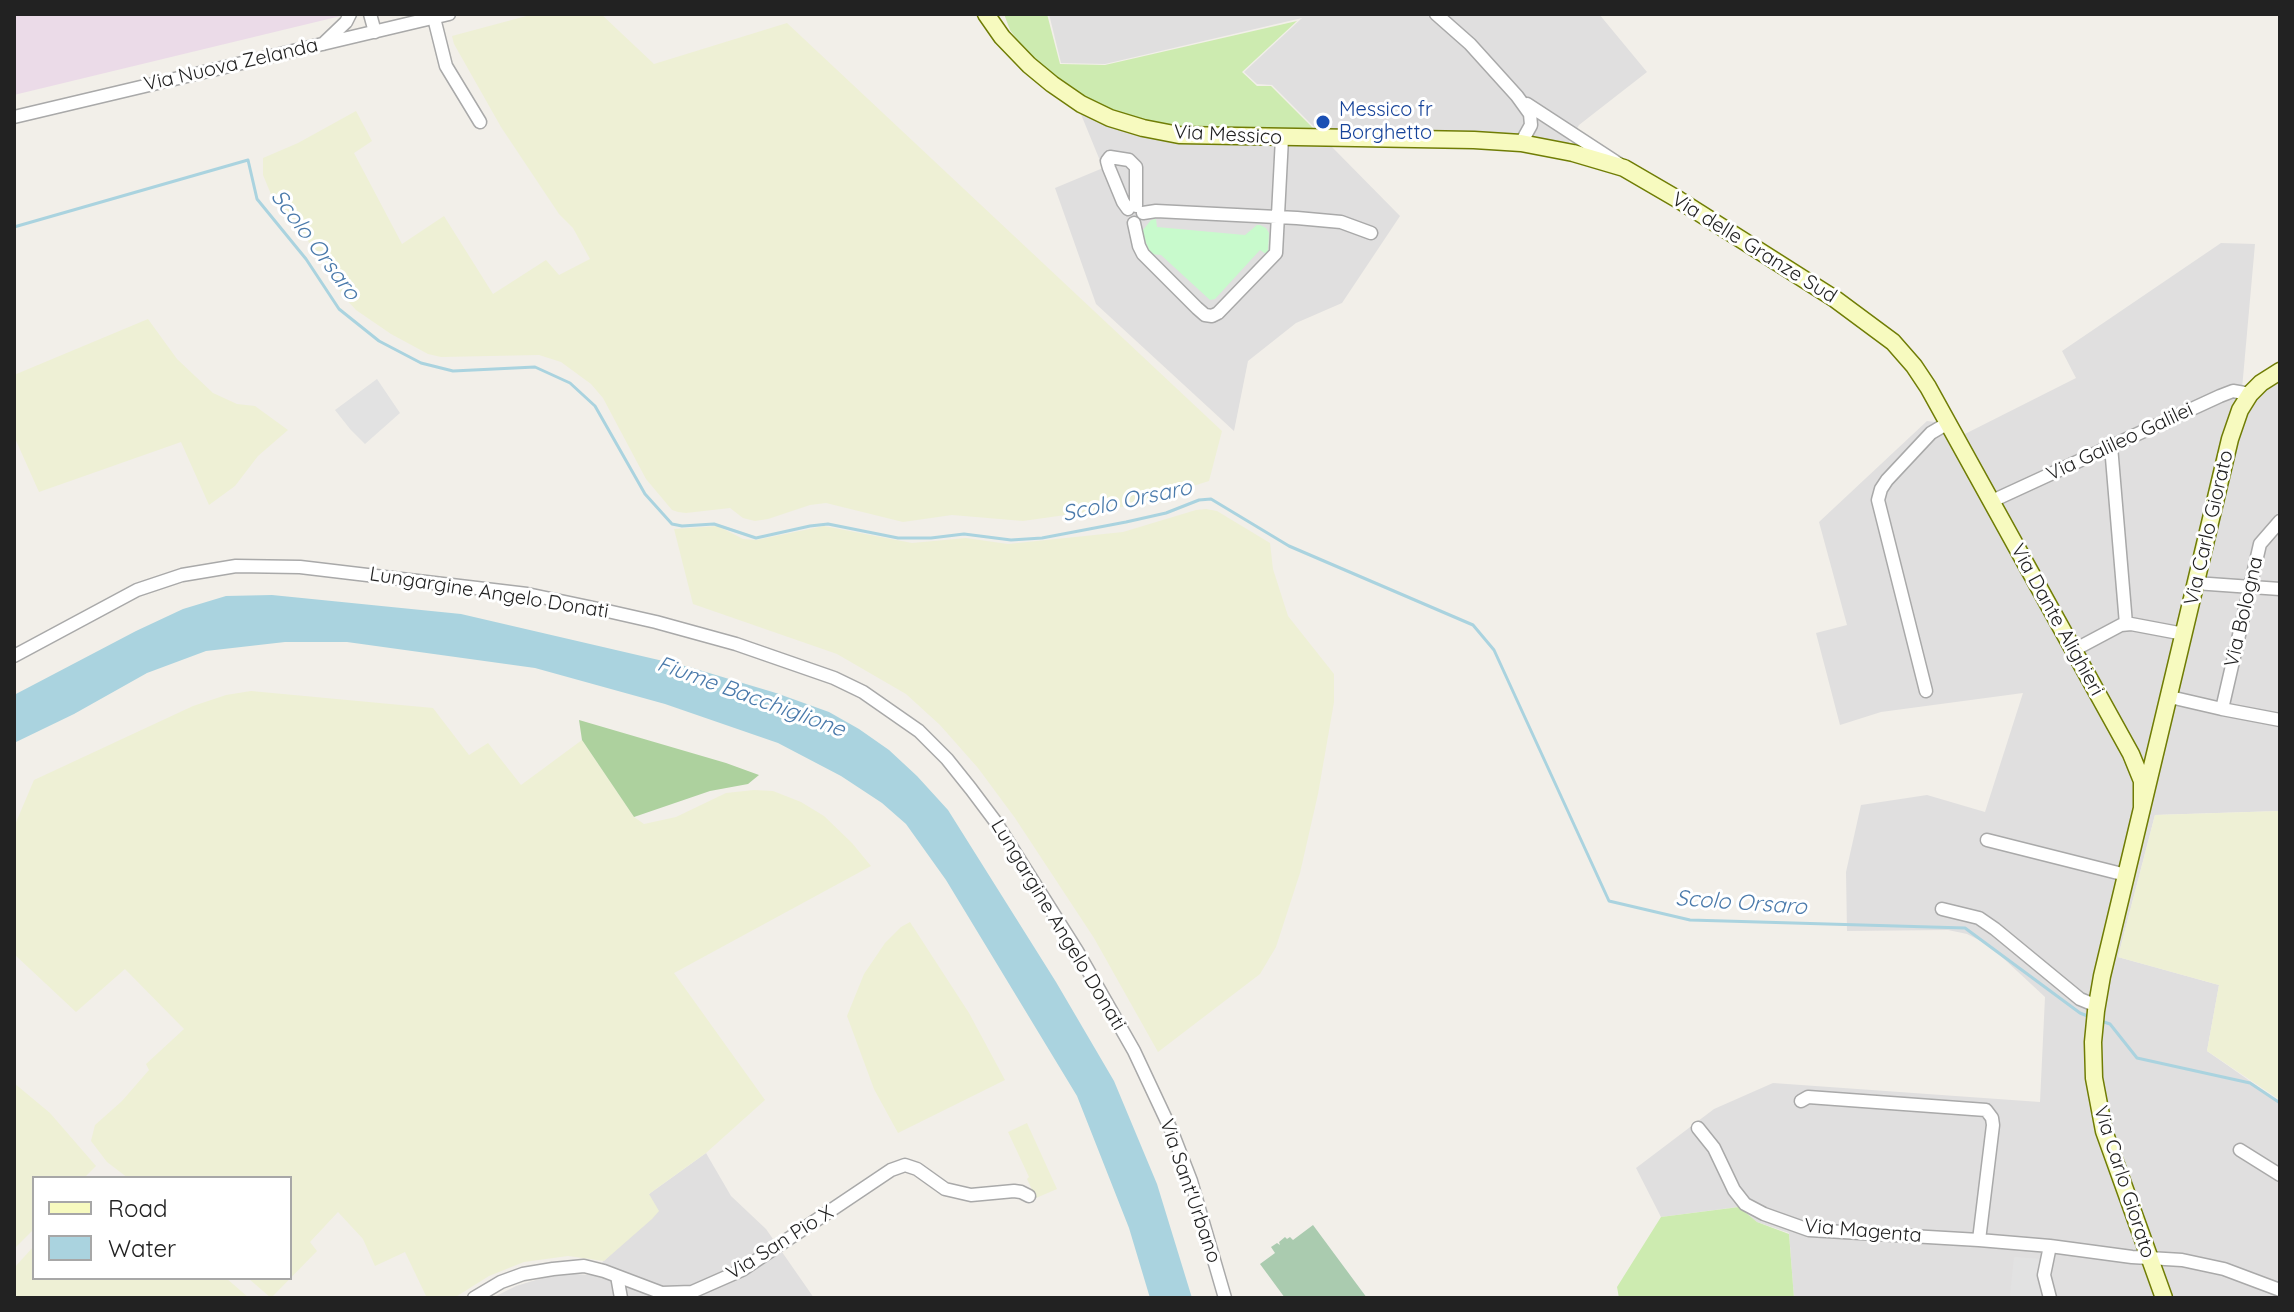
<!DOCTYPE html>
<html>
<head>
<meta charset="utf-8">
<style>
	body { margin:0 }
	#map { position:relative; width:2294px; height:1312px; overflow:hidden; background:#f2efe9; font-family:Quicksand,sans-serif }
	canvas { display:block }
	.frame { position:absolute; inset:0; border:16px solid #222; pointer-events:none }
	.legend { position:absolute; left:32px; top:1176px; width:260px; height:104px; box-sizing:border-box; background:#fff; border:2px solid #a7a7a7; margin:0; padding:10px 14px; list-style:none; font-size:24px; color:#222 }
	.legend li { display:flex; align-items:center; gap:16px; height:40px }
	.legend b { width:40px; border:2px solid #a7a7a7 }
</style>
</head>
<body>
<div id="map">
<canvas width="2294" height="1312"></canvas>
<div class="frame"></div>
<ul class="legend">
<li><b style="height:10px;background:#f7fabf"></b>Road</li>
<li><b style="height:22px;background:#aad3df"></b>Water</li>
</ul>
</div>
<script>
const c = document.querySelector('canvas').getContext('2d');
c.lineJoin = 'round';
function fillPath(path, color) { c.fillStyle = color; c.fill(path, 'evenodd'); }
const shape = rows => new Path2D(rows.map(r => 'M' + r).join(''));
function strokePath(path, color, width, dash) { c.strokeStyle = color; c.lineWidth = width; c.lineCap = dash ? 'butt' : 'round'; c.setLineDash(dash || []); c.stroke(path); }
function write(font, color, halo, rows, align = 'center') {
  c.font = font + ' Quicksand,sans-serif'; c.lineWidth = 6; c.setLineDash([]); c.textBaseline = 'middle'; c.strokeStyle = halo; c.fillStyle = color; for (const [text, x, y, turn = 0] of rows) {
    c.save(); c.translate(x, y); c.rotate((+turn || 0) * Math.PI / 180); c.textAlign = isNaN(turn) ? turn : align; if (halo) c.strokeText(text, 0, 0); c.fillText(text, 0, 0); c.restore();
  }
}
const residential = shape([
	[1049,14,1599,14,1647,72,1579,125,1563,152,1329,142,1272,85,1257,84,1244,72,1302,18,1105,64,1061,63],
	[1078,107,1178,141,1332,147,1400,216,1342,303,1296,323,1248,361,1234,431,1096,304,1055,188,1103,168],
	[2221,243,2255,244,2241,400,2250,394,2280,383,2280,811,2155,815,2118,957,2219,985,2207,1051,2280,1102,2280,1298,1794,1298,1789,1233,1757,1222,1738,1207,1661,1217,1636,1168,1714,1109,1773,1083,2040,1102,2045,997,1989,945,1967,934,1948,930,1847,931,1846,872,1861,805,1927,795,1985,812,2023,693,1881,712,1840,725,1816,633,1847,625,1819,522,1927,421,1942,423,1953,440,2076,378,2062,351],
	[706,1153,731,1196,766,1229,814,1298,492,1298,516,1286,549,1276,565,1273,589,1275,619,1246,649,1194]
]);
const industrial = shape([
	[14,14,349,14,14,95]
]);
const farmland = shape([
	[534,14,601,14,654,64,787,23,1222,431,1209,481,1129,506,1023,521,952,515,903,522,826,503,810,505,768,519,755,521,743,518,730,508,686,513,678,512,672,510,646,479,603,398,591,384,561,362,539,355,441,357,428,354,391,334,356,310,343,296,303,233,278,207,273,199,263,175,263,158,298,143,356,111,372,141,354,153,402,244,444,216,493,294,546,260,559,275,590,259,573,228,559,214,501,127,454,44,452,36],
	[148,319,177,359,213,393,237,404,255,406,288,430,258,456,235,486,209,505,181,442,39,492,14,436,14,375],
	[1206,509,1217,511,1270,543,1273,569,1288,616,1334,674,1334,702,1318,794,1300,873,1276,947,1260,974,1158,1052,1094,938,1015,818,978,768,940,725,906,694,837,654,693,604,674,529,718,526,743,539,756,540,824,526,912,543,966,538,1008,544,1123,532,1196,510],
	[251,691,433,708,469,755,488,743,521,785,582,740,634,817,644,824,676,817,726,793,754,790,773,791,801,802,824,816,852,843,871,866,674,973,765,1100,706,1153,649,1194,659,1211,652,1219,604,1261,568,1256,524,1262,489,1276,454,1298,427,1298,405,1252,375,1266,363,1239,338,1212,310,1242,317,1251,271,1298,248,1278,290,1278,290,1178,128,1178,107,1162,91,1141,95,1125,122,1101,149,1070,146,1064,184,1029,125,969,76,1012,14,954,14,827,34,780,193,706,226,695],
	[2280,811,2280,1100,2207,1051,2219,985,2118,957,2155,815],
	[910,922,969,1013,1005,1080,898,1133,874,1089,847,1016,864,974,885,943,901,927],
	[14,1083,50,1113,96,1166,84,1178,34,1178,34,1229,14,1249],
	[1027,1123,1057,1189,1036,1198,1027,1179,1029,1177,1008,1132],
	[34,1246,34,1278,226,1278,249,1298,14,1298,14,1268]
]);
const grass = shape([
	[1004,14,1047,14,1060,64,1105,65,1297,21,1242,72,1257,86,1271,86,1327,142,1179,137,1050,85,1010,30],
	[1739,1207,1757,1222,1789,1234,1794,1298,1619,1298,1617,1287,1661,1217]
]);
const forest = shape([
	[579,720,726,763,759,775,748,784,710,791,634,817,582,740]
]);
const cemetery = shape([
	[1313,1225,1367,1298,1285,1298,1260,1264,1275,1253,1271,1247,1277,1243,1280,1245,1279,1242,1285,1237,1287,1239,1290,1237,1293,1240]
]);
const park = shape([
	[1156,219,1157,227,1245,235,1257,225,1260,225,1266,228,1269,233,1268,251,1266,254,1260,250,1215,299,1210,300,1161,255,1151,254,1142,234,1143,230,1151,220]
]);
const parking = shape([
	[377,379,400,413,365,444,350,429,335,410],
	[2014,1257,2043,1259,2045,1298,2012,1298,2010,1294]
]);
const water = shape([
	[272,595,461,614,689,667,776,693,829,712,859,729,889,750,917,776,948,810,1056,982,1114,1081,1157,1184,1192,1298,1150,1298,1129,1228,1077,1096,946,880,906,824,882,803,841,776,778,743,665,704,535,668,347,642,285,642,206,651,147,673,74,714,14,743,14,695,136,631,183,609,226,596]
]);
const stream = shape([
	[14,227,248,160,257,199,306,259,339,309,379,341,421,363,453,371,535,367,570,383,595,406,645,494,672,524,682,526,714,524,756,538,810,526,828,524,898,538,931,538,964,534,1011,540,1042,538,1126,522,1166,513,1199,500,1211,499,1289,546,1473,625,1494,650,1609,901,1690,920,1965,928,2080,1013,2090,1017],
	[2101,1021,2110,1024,2137,1058,2250,1083,2280,1103]
]);
const street = shape([
	[370,14,375,32],
	[1436,14,1470,44,1517,96,1530,114,1531,125,1521,143],
	[434,18,446,66,480,122],
	[323,44,346,22,350,14],
	[1527,104,1619,164],
	[14,117,449,14],
	[1128,209,1123,202,1109,168,1107,161,1110,157,1129,160,1136,167,1136,206],
	[1143,213,1156,211,1297,218,1341,222,1371,233],
	[1134,223,1139,246,1143,254,1197,308,1205,315,1212,316,1218,313,1276,253,1282,138],
	[2111,446,2126,624],
	[1992,501,2220,396,2233,391,2250,394],
	[2195,583,2280,589],
	[2074,650,2121,625,2131,624,2184,634],
	[14,656,137,590,182,575,236,566,300,567,527,594,603,610,656,622,736,644,834,678,863,692,919,731,947,759,971,789,995,821,1077,951,1134,1051,1172,1132,1191,1181,1225,1298],
	[1926,691,1878,500,1881,489,1887,480,1931,433,1948,423],
	[2170,697,2222,709,2260,544,2280,521],
	[2222,709,2280,720],
	[1987,840,2126,875],
	[1942,909,1979,918,1995,929,2080,999,2097,1006],
	[1801,1101,1808,1097,1986,1110,1992,1118,1993,1125,1979,1240],
	[1698,1128,1714,1148,1734,1190,1745,1204,1764,1214,1809,1230,1979,1240,2050,1246,2132,1257,2182,1260,2224,1269,2280,1290],
	[2240,1150,2280,1175],
	[2050,1246,2044,1275,2050,1298],
	[617,1276,621,1298],
	[474,1298,501,1282,523,1274,553,1269,584,1266,604,1271,662,1293,692,1292,742,1270,891,1170,905,1165,917,1169,945,1189,971,1195,1014,1191,1021,1192,1029,1196]
]);
const secondary = shape([
	[986,14,1002,37,1029,65,1052,84,1081,104,1110,118,1143,128,1179,135,1474,140,1521,143,1573,153,1624,168,1679,200,1835,299,1893,342,1914,366,1928,387,2131,754,2142,781,2142,808],
	[2164,1298,2104,1131,2094,1078,2093,1042,2096,1011,2102,976,2230,439,2240,410,2250,394,2261,383,2280,371]
]);
const markers = [
	[1323,122,8,"#1a4fb4"]
];
const streetNames = [
	["Via Nuova Zelanda",231,65,-13],
	["Via Messico",1228,135,3],
	["Via delle Granze Sud",1754,248,32],
	["Via Galileo Galilei",2120,442,-25],
	["Via Carlo Giorato",2209,528,-77],
	["Lungargine Angelo Donati",489,593,9],
	["Via Bologna",2244,612,-77],
	["Via Dante Alighieri",2057,620,61],
	["Lungargine Angelo Donati",1058,925,59],
	["Via Carlo Giorato",2124,1182,72],
	["Via Sant'Urbano",1190,1191,71],
	["Via Magenta",1863,1231,5],
	["Via San Pio X",780,1243,-32]
];
const transitNames = [
	["Messico fr",1339,110],
	["Borghetto",1339,133]
];
const waterNames = [
	["Scolo Orsaro",315,245,53],
	["Scolo Orsaro",1127,501,-12],
	["Fiume Bacchiglione",751,697,20],
	["Scolo Orsaro",1741,903,4]
];
fillPath(residential, '#e0dfdf');
fillPath(industrial, '#ebdbe8');
fillPath(farmland, '#eef0d5');
fillPath(grass, '#cdebb0');
fillPath(forest, '#add19e');
fillPath(cemetery, '#aacbaf');
fillPath(park, '#c8facc');
fillPath(parking, '#e2e2e2');
fillPath(water, '#aad3df');
strokePath(stream, '#aad3df', 3);
strokePath(street, '#a9a9a9', 15);
strokePath(secondary, '#707d05', 19);
strokePath(street, '#fff', 12);
strokePath(secondary, '#f7fabf', 16);
for (const [x, y, r, color] of markers) { const dot = new Path2D(); dot.arc(x, y, r, 0, 2 * Math.PI); c.fillStyle = color; c.fill(dot); strokePath(dot, '#fff', 3); }
write('20px', '#222', '#fff', streetNames);
write('20px', '#164399', '#fff', transitNames, 'left');
write('italic 22px', '#4a7aab', '#fff', waterNames);
</script>
</body>
</html>
